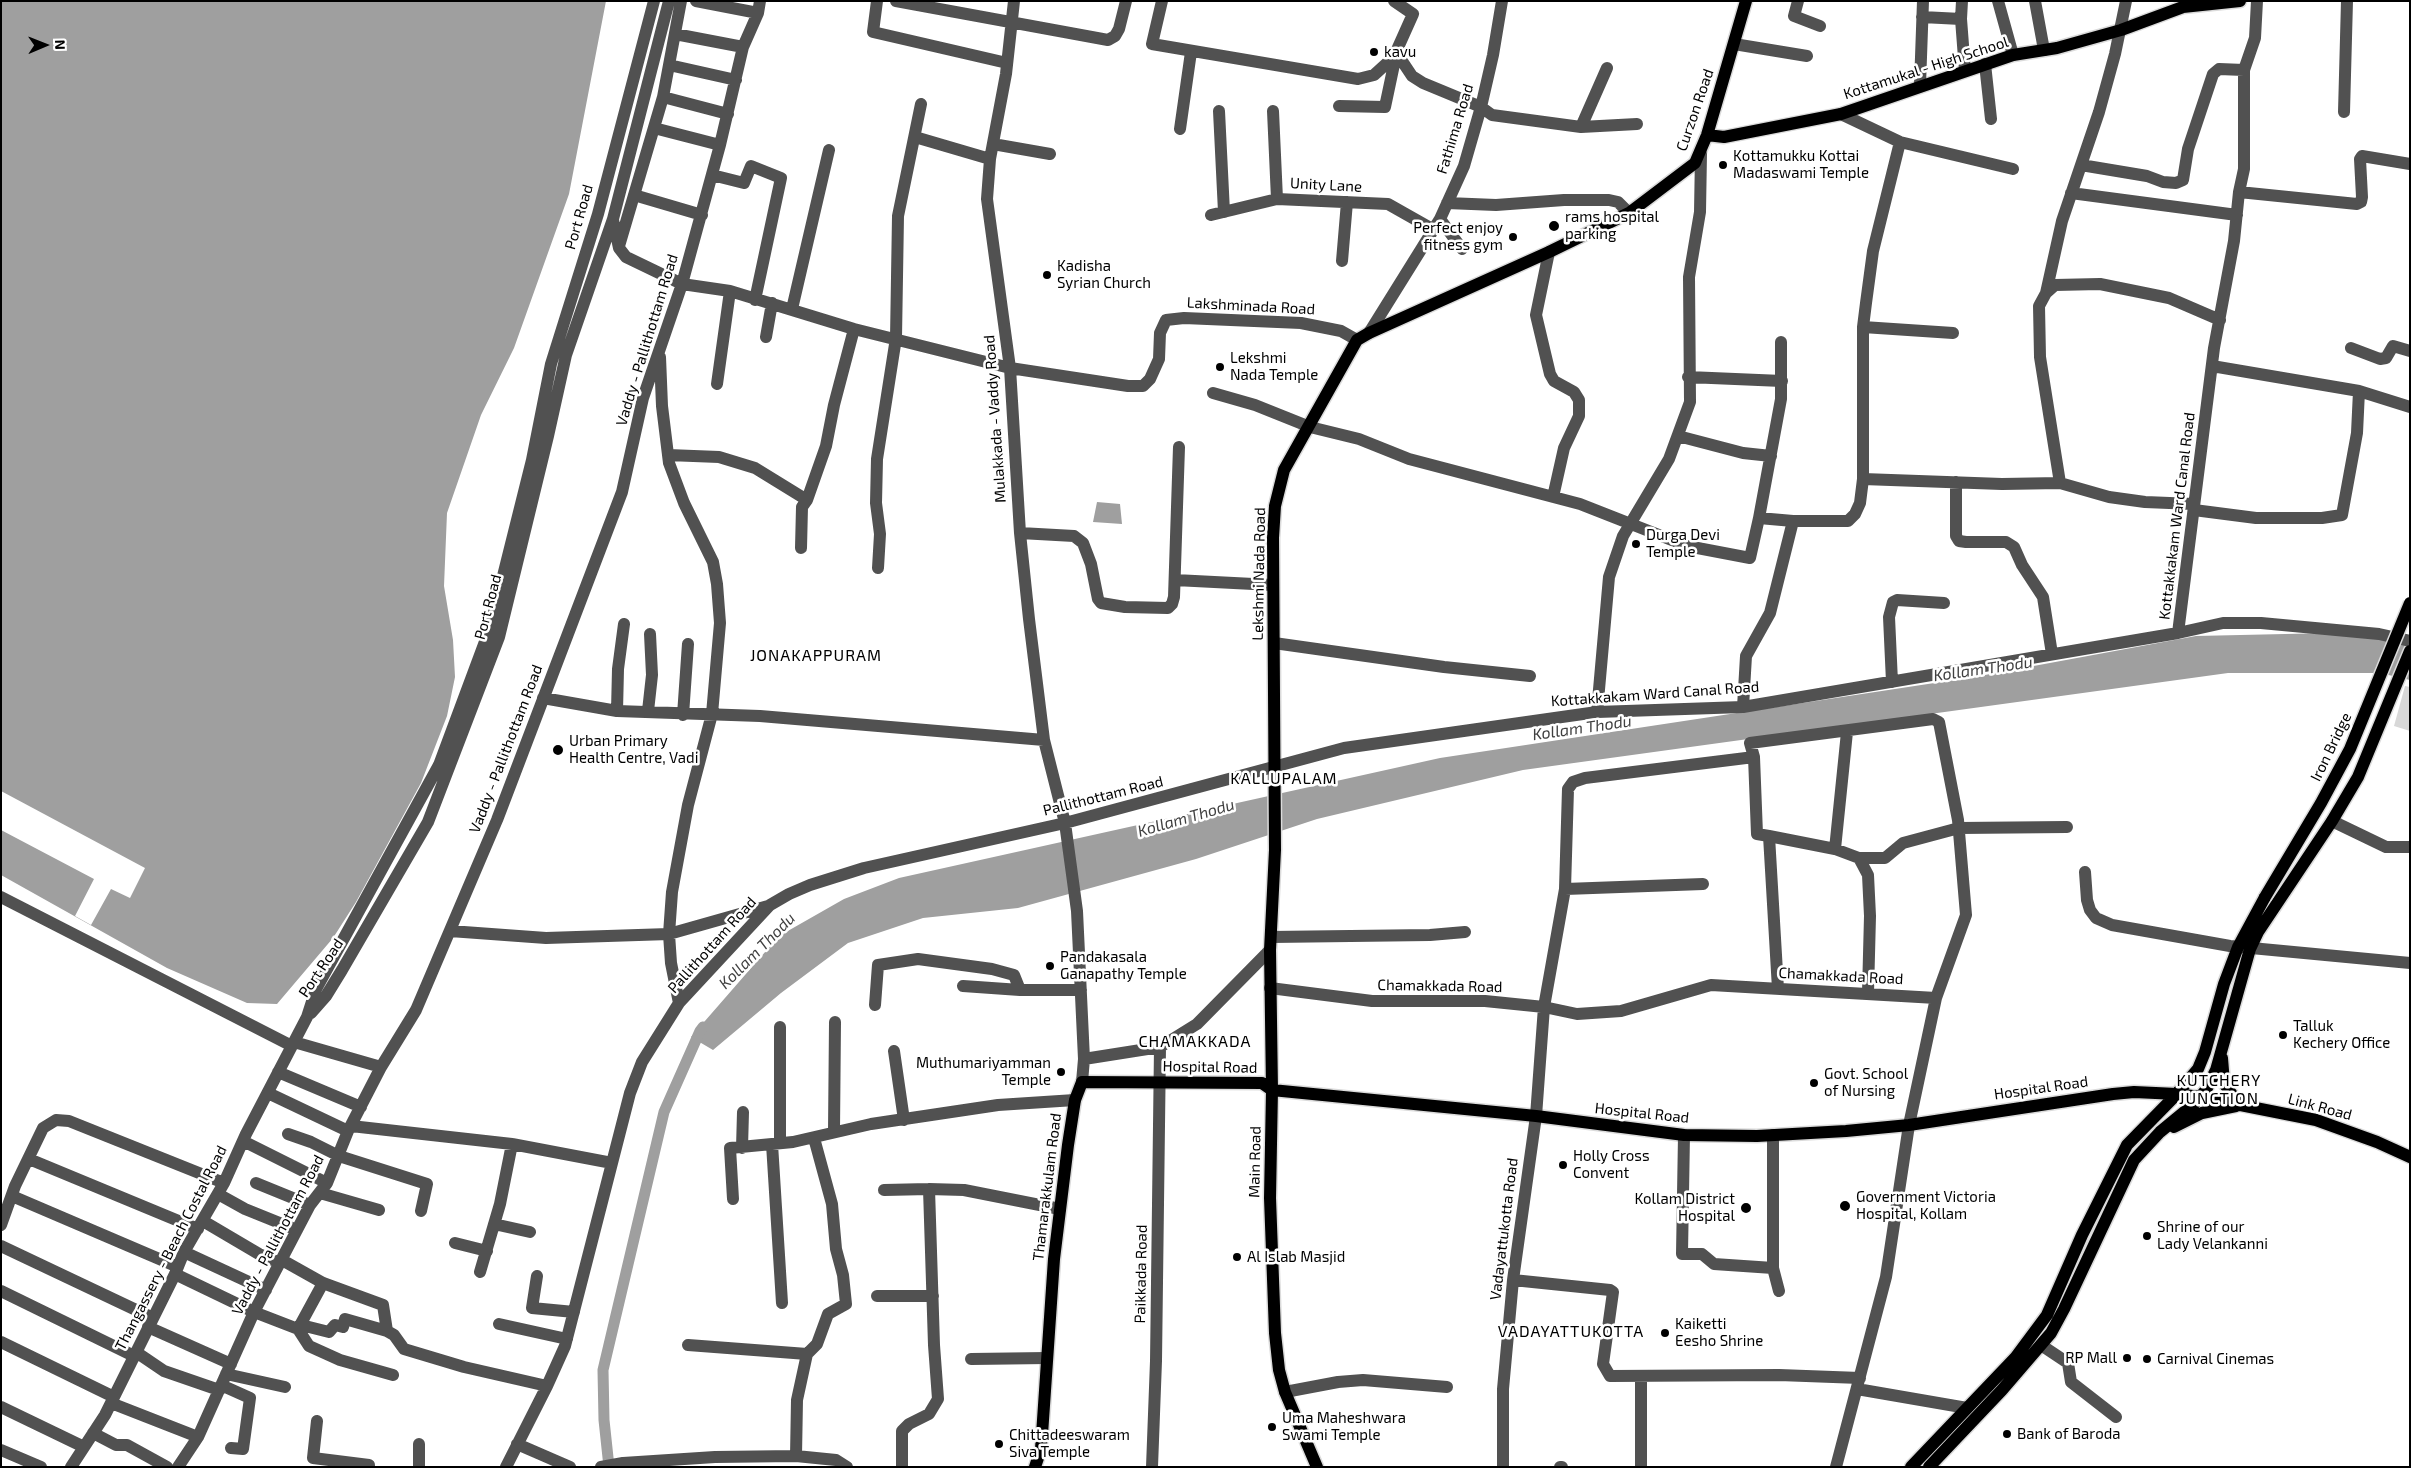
<!DOCTYPE html>
<html>
<head>
<meta charset="utf-8">
<style>
	body { margin:0 }
	#map { position:relative; width:2411px; height:1468px; overflow:hidden; background:#fff; font-family:"Exo 2",sans-serif }
	canvas { display:block }
	.frame { position:absolute; inset:0; border:2px solid #000; pointer-events:none }
	.north { position:absolute; left:20px; top:20px; width:50px; height:50px; -webkit-text-stroke:4px #fff; paint-order:stroke; rotate:89deg; font-size:14px; font-weight:700; line-height:20px; text-align:center; color:#000 }
	.north::after { content:''; display:block; margin:auto; width:18px; height:22px; background:#000; clip-path:polygon(50% 0,100% 100%,50% 72%,0 100%) }
</style>
</head>
<body>
<div id="map">
<canvas width="2411" height="1468"></canvas>
<div class="frame"></div>
<div class="north">N</div>
</div>
<script>
const c = document.querySelector('canvas').getContext('2d');
c.lineJoin = 'round';
function fillPath(path, color) { c.fillStyle = color; c.fill(path, 'evenodd'); }
const shape = rows => new Path2D(rows.map(r => 'M' + r).join(''));
function strokePath(path, color, width, dash) { c.strokeStyle = color; c.lineWidth = width; c.lineCap = dash ? 'butt' : 'round'; c.setLineDash(dash || []); c.stroke(path); }
function write(font, color, halo, rows, align = 'center') {
  c.font = font + ' "Exo 2",sans-serif'; c.lineWidth = 5; c.setLineDash([]); c.textBaseline = 'middle'; c.strokeStyle = halo; c.fillStyle = color; for (const [text, x, y, turn = 0] of rows) {
    c.save(); c.translate(x, y); c.rotate((+turn || 0) * Math.PI / 180); c.textAlign = isNaN(turn) ? turn : align; if (halo) c.strokeText(text, 0, 0); c.fillText(text, 0, 0); c.restore();
  }
}
const green = shape([
	[2405,686,2410,687,2410,731,2394,726]
]);
const water = shape([
	[1,1,606,1,569,194,514,348,481,415,447,513,444,586,453,640,455,677,447,716,421,783,356,902,333,938,277,1004,247,1003,167,968,1,875],
	[1097,502,1120,504,1122,524,1093,522],
	[2374,632,2410,641,2410,680,2380,673,2228,673,1523,770,1317,819,1196,859,1018,908,923,918,848,943,781,993,713,1050,691,1037,779,936,844,899,899,878,1440,758,1974,677,2196,636]
]);
const pier = shape([
	[1,791,145,868,130,898,111,889,91,925,75,916,94,879,1,830]
]);
const canal = shape([
	[609,1467,604,1420,603,1370,664,1112,700,1031,703,1027]
]);
const minor = shape([
	[696,1,758,13],
	[877,1,873,32,1007,63],
	[896,1,1108,40,1115,36,1119,29,1126,1],
	[1014,1,1006,74,990,159,987,199,1010,368,1020,533,1029,619,1044,740,1065,823,1077,911,1084,1059,1082,1082],
	[1162,1,1152,44,1358,79,1374,75,1396,55],
	[1394,1,1413,14,1396,52,1412,76,1423,83,1481,107,1492,115,1581,127],
	[1798,1,1794,16,1820,26],
	[1962,1,1961,19,1965,71],
	[1998,1,2013,55],
	[2035,1,2044,50],
	[1922,17,1961,19],
	[675,34,743,47],
	[1734,44,1807,56],
	[1985,64,1991,119],
	[669,65,736,80],
	[1607,68,1581,127,1637,124],
	[1920,85,1923,1],
	[663,97,728,114],
	[1339,106,1385,107,1396,55],
	[1219,111,1224,212],
	[1273,111,1277,199],
	[2344,112,2347,1],
	[1841,114,1900,142,2013,169],
	[654,128,720,145],
	[1180,129,1191,52],
	[915,137,990,159],
	[1900,142,1873,251,1866,303,1863,327,1863,479,2002,484,2060,483,2109,497,2145,502,2194,504],
	[993,144,1050,154],
	[2081,165,2147,176,2163,182,2176,183,2183,180,2188,149,2213,74,2219,69,2244,70],
	[712,175,744,183,751,166,781,178,755,300],
	[2239,192,2357,204,2361,202,2362,197,2360,159,2362,156,2410,164],
	[2071,193,2237,215],
	[634,195,702,215],
	[1447,203,1496,205,1564,200,1609,200,1618,202,1629,213],
	[1211,215,1277,199,1388,204,1434,230],
	[1440,219,1462,249],
	[613,220,619,248,626,257,682,284,730,291,854,329,1010,368,1128,386,1143,386,1150,379,1159,359,1160,333,1166,320,1184,318,1301,323,1341,331,1357,340],
	[619,246,663,97,681,1],
	[1549,252,1536,315,1550,374,1554,381,1574,392,1579,400,1579,416,1564,448,1553,497],
	[1342,261,1347,202],
	[2046,293,2062,221,2099,112,2115,54,2126,1],
	[792,309,829,150],
	[1863,327,1953,333],
	[1369,333,1440,219,1464,166,1481,107,1493,55,1502,1],
	[766,337,772,303],
	[2351,348,2380,359,2386,358,2393,346,2410,351],
	[660,357,662,406,669,463,684,503,713,562,717,584,720,623,712,714,688,805,672,892,669,934,671,963,679,1003],
	[2212,366,2359,391,2410,407],
	[1688,377,1782,381],
	[717,384,730,291],
	[1213,393,1255,405,1310,427,1359,439,1409,459,1580,504,1687,546,1750,558,1759,518,1793,521,1848,521,1855,514,1860,503,1863,479],
	[1678,436,1743,453,1771,456],
	[668,455,719,457,755,468,807,500,802,507,801,548],
	[1956,482,1956,536,1959,541,1966,542,2006,542,2014,547,2022,565,2043,597,2052,654],
	[2060,483,2040,357,2039,306,2046,293,2055,285,2100,284,2169,298,2220,320],
	[807,500,826,446,834,405,854,329],
	[2194,510,2256,518,2322,518,2342,515,2357,433,2359,391],
	[1759,518,1781,399,1781,342],
	[1020,533,1074,536,1083,543,1091,564,1098,599,1101,603,1125,607,1168,608,1172,604,1174,597,1179,447],
	[878,568,880,534,876,503,877,459,896,338,898,216,921,104],
	[1175,580,1273,585],
	[2178,633,2223,623,2261,623,2379,634,2410,641],
	[1274,643,1444,667,1530,676],
	[1892,682,1889,617,1893,602,1897,600,1944,603],
	[543,698,617,711,760,716,1044,740],
	[1743,707,1746,656,1770,613,1793,521],
	[617,711,618,669,624,624],
	[648,711,652,675,650,634],
	[1597,712,1609,577,1623,536,1669,459,1690,402,1689,277,1700,212,1701,154],
	[683,715,688,644],
	[1754,757,1757,834,1769,836,1778,989],
	[2332,821,2386,847,2410,847],
	[1769,836,1835,849,1859,858,1885,858,1903,843,1959,828,2067,827],
	[1835,849,1847,732],
	[1859,858,1868,875,1870,916,1868,993],
	[2085,872,2087,900,2090,910,2096,918,2112,925,2230,946,2410,963],
	[1565,889,1703,884],
	[1,897,292,1046],
	[450,931,546,938,669,934,768,906],
	[1271,937,1430,935,1465,932],
	[963,986,1020,990],
	[1270,988,1372,1001,1485,1001,1544,1007,1577,1014,1621,1011,1711,985,1936,998],
	[875,1005,878,965,918,959,992,969,1014,975,1020,990,1081,990],
	[311,1013,326,996,342,970,428,822,499,637,548,436,566,355,613,219,669,1],
	[780,1027,780,1143],
	[294,1042,381,1067],
	[894,1051,904,1120],
	[1084,1059,1160,1047,1197,1024,1270,950],
	[278,1072,361,1107],
	[268,1093,348,1131],
	[351,1126,512,1144,612,1163],
	[834,1131,835,1022],
	[288,1134,311,1142,339,1156,427,1184,421,1211],
	[1684,1135,1682,1254,1702,1254,1714,1264,1773,1268,1779,1291],
	[1773,1135,1773,1268],
	[243,1141,327,1183],
	[772,1144,782,1303],
	[742,1148,743,1112],
	[29,1159,198,1229],
	[256,1183,310,1205],
	[884,1190,929,1189],
	[320,1193,379,1210],
	[218,1194,245,1209,297,1230],
	[12,1196,178,1267],
	[733,1199,730,1148,793,1142,871,1124,998,1105,1075,1100],
	[203,1221,259,1254,280,1263],
	[494,1224,530,1232],
	[1,1225,15,1186,43,1128,56,1120,69,1121,224,1183],
	[455,1243,487,1251],
	[1,1246,153,1318],
	[184,1252,266,1290],
	[282,1260,323,1283,383,1305,387,1331,394,1335,404,1349,464,1367,547,1386],
	[480,1272,500,1204,512,1144],
	[175,1274,254,1312,298,1329],
	[537,1276,532,1308,574,1312],
	[1513,1280,1610,1290,1613,1292,1603,1364,1610,1376,1779,1375,1860,1378],
	[323,1283,298,1329,309,1346,340,1360,393,1375],
	[1,1291,134,1356],
	[877,1296,933,1296],
	[499,1324,567,1339],
	[301,1325,329,1332,335,1325,343,1327,345,1319,387,1331],
	[148,1327,231,1364],
	[1,1342,114,1397],
	[688,1345,807,1354],
	[2041,1345,2068,1363,2071,1382,2116,1417],
	[136,1352,164,1371,219,1390],
	[971,1359,1047,1358],
	[226,1374,285,1387],
	[221,1385,250,1398,243,1449,231,1448],
	[1857,1389,1967,1408],
	[1285,1392,1338,1382,1363,1380,1447,1387],
	[111,1403,198,1437],
	[1,1407,84,1447],
	[317,1421,313,1458,369,1465],
	[93,1433,116,1445,127,1445,167,1467],
	[517,1444,570,1467],
	[1,1450,41,1467],
	[796,1456,797,1400,807,1354,817,1344,828,1314,846,1304,843,1275,836,1249,832,1204,814,1138],
	[71,1467,105,1415,175,1274,184,1252,224,1183,246,1134,307,1017,316,989,439,765,490,628,532,460,551,364,598,214,654,1],
	[178,1467,198,1437,254,1312,310,1205,327,1183,348,1131,381,1067,416,1010,497,820,622,492,643,398,682,284,720,145,743,47,758,13,760,1],
	[419,1467,419,1444],
	[506,1467,547,1386,565,1346,630,1093,642,1062,679,1003,770,905,789,894,810,885,864,868,1065,823,1344,748,1597,712,1743,707,2178,633,2214,348,2234,241,2239,192,2244,169,2244,70,2255,38,2257,1],
	[601,1467,623,1463,715,1457,796,1456,836,1460,847,1467],
	[902,1467,902,1431,909,1424,929,1414,938,1399,934,1345,929,1189,964,1190,1060,1209],
	[1152,1467,1156,1361,1160,1047],
	[1503,1467,1503,1389,1513,1280,1536,1116,1544,1007,1565,889,1568,789,1573,782,1585,778,1754,757,1750,743,1933,719,1939,722,1958,820,1966,915,1936,998,1909,1125,1886,1277,1836,1467],
	[1560,1467,1562,1467],
	[1641,1467,1641,1376]
]);
const major = shape([
	[1707,135,1724,137,1841,114,2013,55,2057,48,2121,30,2183,7,2240,1],
	[2222,1058,2224,1083,2239,1105],
	[2174,1127,2202,1113,2236,1106],
	[1035,1467,1041,1449,1054,1259,1068,1145,1075,1100,1082,1082,1262,1083,1272,1090,1536,1116,1684,1135,1757,1136,1846,1131,1909,1125,2113,1094,2134,1092,2177,1094,2200,1097,2316,1120,2377,1142,2410,1157],
	[1317,1467,1285,1392,1279,1370,1275,1333,1270,1198,1272,1090,1270,950,1275,850,1273,538,1275,506,1284,470,1357,340,1369,333,1549,252,1629,213,1695,163,1707,135,1746,1],
	[1911,1467,2015,1358,2047,1315,2082,1235,2127,1145,2174,1097,2198,1069,2205,1052,2224,984,2238,947,2265,897],
	[1929,1467,2002,1390,2051,1333,2064,1309,2134,1160,2160,1132,2194,1104,2206,1090,2216,1070,2250,949,2258,932,2332,821,2358,777,2410,651]
]);
const majorBridge = shape([
	[2265,897,2321,803,2350,749,2410,603]
]);
const markers = [
	[1374,52,5,"#000"],
	[1723,165,5,"#000"],
	[1554,226,6,"#000"],
	[1513,237,5,"#000"],
	[1047,275,5,"#000"],
	[1220,367,5,"#000"],
	[1636,544,5,"#000"],
	[558,750,6,"#000"],
	[1050,966,5,"#000"],
	[2283,1035,5,"#000"],
	[1061,1072,5,"#000"],
	[1814,1083,5,"#000"],
	[1563,1165,5,"#000"],
	[1845,1206,6,"#000"],
	[1746,1208,6,"#000"],
	[2147,1236,5,"#000"],
	[1237,1257,5,"#000"],
	[1665,1333,5,"#000"],
	[2127,1358,5,"#000"],
	[2147,1359,5,"#000"],
	[1272,1427,5,"#000"],
	[2007,1434,5,"#000"],
	[999,1444,5,"#000"]
];
const poiNames = [
	["kavu",1384,52],
	["Kottamukku Kottai",1733,156],
	["Madaswami Temple",1733,173],
	["rams hospital",1565,217],
	["parking",1565,234],
	["Perfect enjoy",1503,228,"right"],
	["fitness gym",1503,245,"right"],
	["Kadisha",1057,266],
	["Syrian Church",1057,283],
	["Lekshmi",1230,358],
	["Nada Temple",1230,375],
	["Durga Devi",1646,535],
	["Temple",1646,552],
	["Urban Primary",569,741],
	["Health Centre, Vadi",569,758],
	["Pandakasala",1060,957],
	["Ganapathy Temple",1060,974],
	["Talluk",2293,1026],
	["Kechery Office",2293,1043],
	["Muthumariyamman",1051,1063,"right"],
	["Temple",1051,1080,"right"],
	["Govt. School",1824,1074],
	["of Nursing",1824,1091],
	["Holly Cross",1573,1156],
	["Convent",1573,1173],
	["Government Victoria",1856,1197],
	["Hospital, Kollam",1856,1214],
	["Kollam District",1735,1199,"right"],
	["Hospital",1735,1216,"right"],
	["Shrine of our",2157,1227],
	["Lady Velankanni",2157,1244],
	["Al Islab Masjid",1247,1257],
	["Kaiketti",1675,1324],
	["Eesho Shrine",1675,1341],
	["RP Mall",2117,1358,"right"],
	["Carnival Cinemas",2157,1359],
	["Uma Maheshwara",1282,1418],
	["Swami Temple",1282,1435],
	["Bank of Baroda",2017,1434],
	["Chittadeeswaram",1009,1435],
	["Siva Temple",1009,1452]
];
const streetNames = [
	["Kottamukal - High School",1926,68,-18],
	["Curzon Road",1695,110,-71],
	["Fathima Road",1455,129,-73],
	["Unity Lane",1326,185,3],
	["Port Road",579,217,-74],
	["Lakshminada Road",1251,306,3],
	["Vaddy - Pallithottam Road",647,340,-73],
	["Mulakkada - Vaddy Road",995,419,-94],
	["Kottakkakam Ward Canal Road",2177,516,-83],
	["Lekshmi Nada Road",1259,574,-89],
	["Port Road",488,607,-75],
	["Kottakkakam Ward Canal Road",1655,694,-4],
	["Iron Bridge",2331,747,-64],
	["Vaddy - Pallithottam Road",506,749,-69],
	["Pallithottam Road",1103,796,-14],
	["Pallithottam Road",712,945,-48],
	["Port Road",321,968,-56],
	["Chamakkada Road",1841,976,3],
	["Chamakkada Road",1440,986,1],
	["Hospital Road",1210,1067,1],
	["Hospital Road",2041,1088,-8],
	["Link Road",2320,1107,15],
	["Hospital Road",1642,1113,6],
	["Main Road",1255,1162,-89],
	["Thamarakkulam Road",1047,1187,-83],
	["Vadayattukotta Road",1504,1229,-83],
	["Vaddy - Pallithottam Road",278,1235,-62],
	["Thangassery - Beach Costal Road",171,1248,-63],
	["Paikkada Road",1141,1274,-89]
];
const neighbourhoodNames = [
	["JONAKAPPURAM",816,656],
	["KALLUPALAM",1284,779],
	["CHAMAKKADA",1195,1042],
	["KUTCHERY",2219,1081],
	["JUNCTION",2219,1099],
	["VADAYATTUKOTTA",1571,1332]
];
const waterNames = [
	["Kollam Thodu",1983,669,-8],
	["Kollam Thodu",1582,728,-8],
	["Kollam Thodu",1186,818,-16],
	["Kollam Thodu",757,951,-45]
];
fillPath(green, '#d8d8d8');
fillPath(water, '#9f9f9f');
fillPath(pier, '#fff');
strokePath(canal, '#9f9f9f', 11);
strokePath(major, '#dbdbdb', 15);
strokePath(minor, '#515151', 12);
strokePath(major, '#000', 12);
strokePath(majorBridge, '#dbdbdb', 15, []);
strokePath(majorBridge, '#000', 12);
for (const [x, y, r, color] of markers) { const dot = new Path2D(); dot.arc(x, y, r, 0, 2 * Math.PI); c.fillStyle = color; c.fill(dot); strokePath(dot, '#fff', 2); }
write('15px', '#000', '#fff', poiNames, 'left');
write('15px', '#000', '#fff', streetNames);
c.letterSpacing = '1px';
write('16px', '#000', '#fff', neighbourhoodNames);
c.letterSpacing = '0px';
write('italic 16px', '#404040', '#fff', waterNames);
</script>
</body>
</html>
